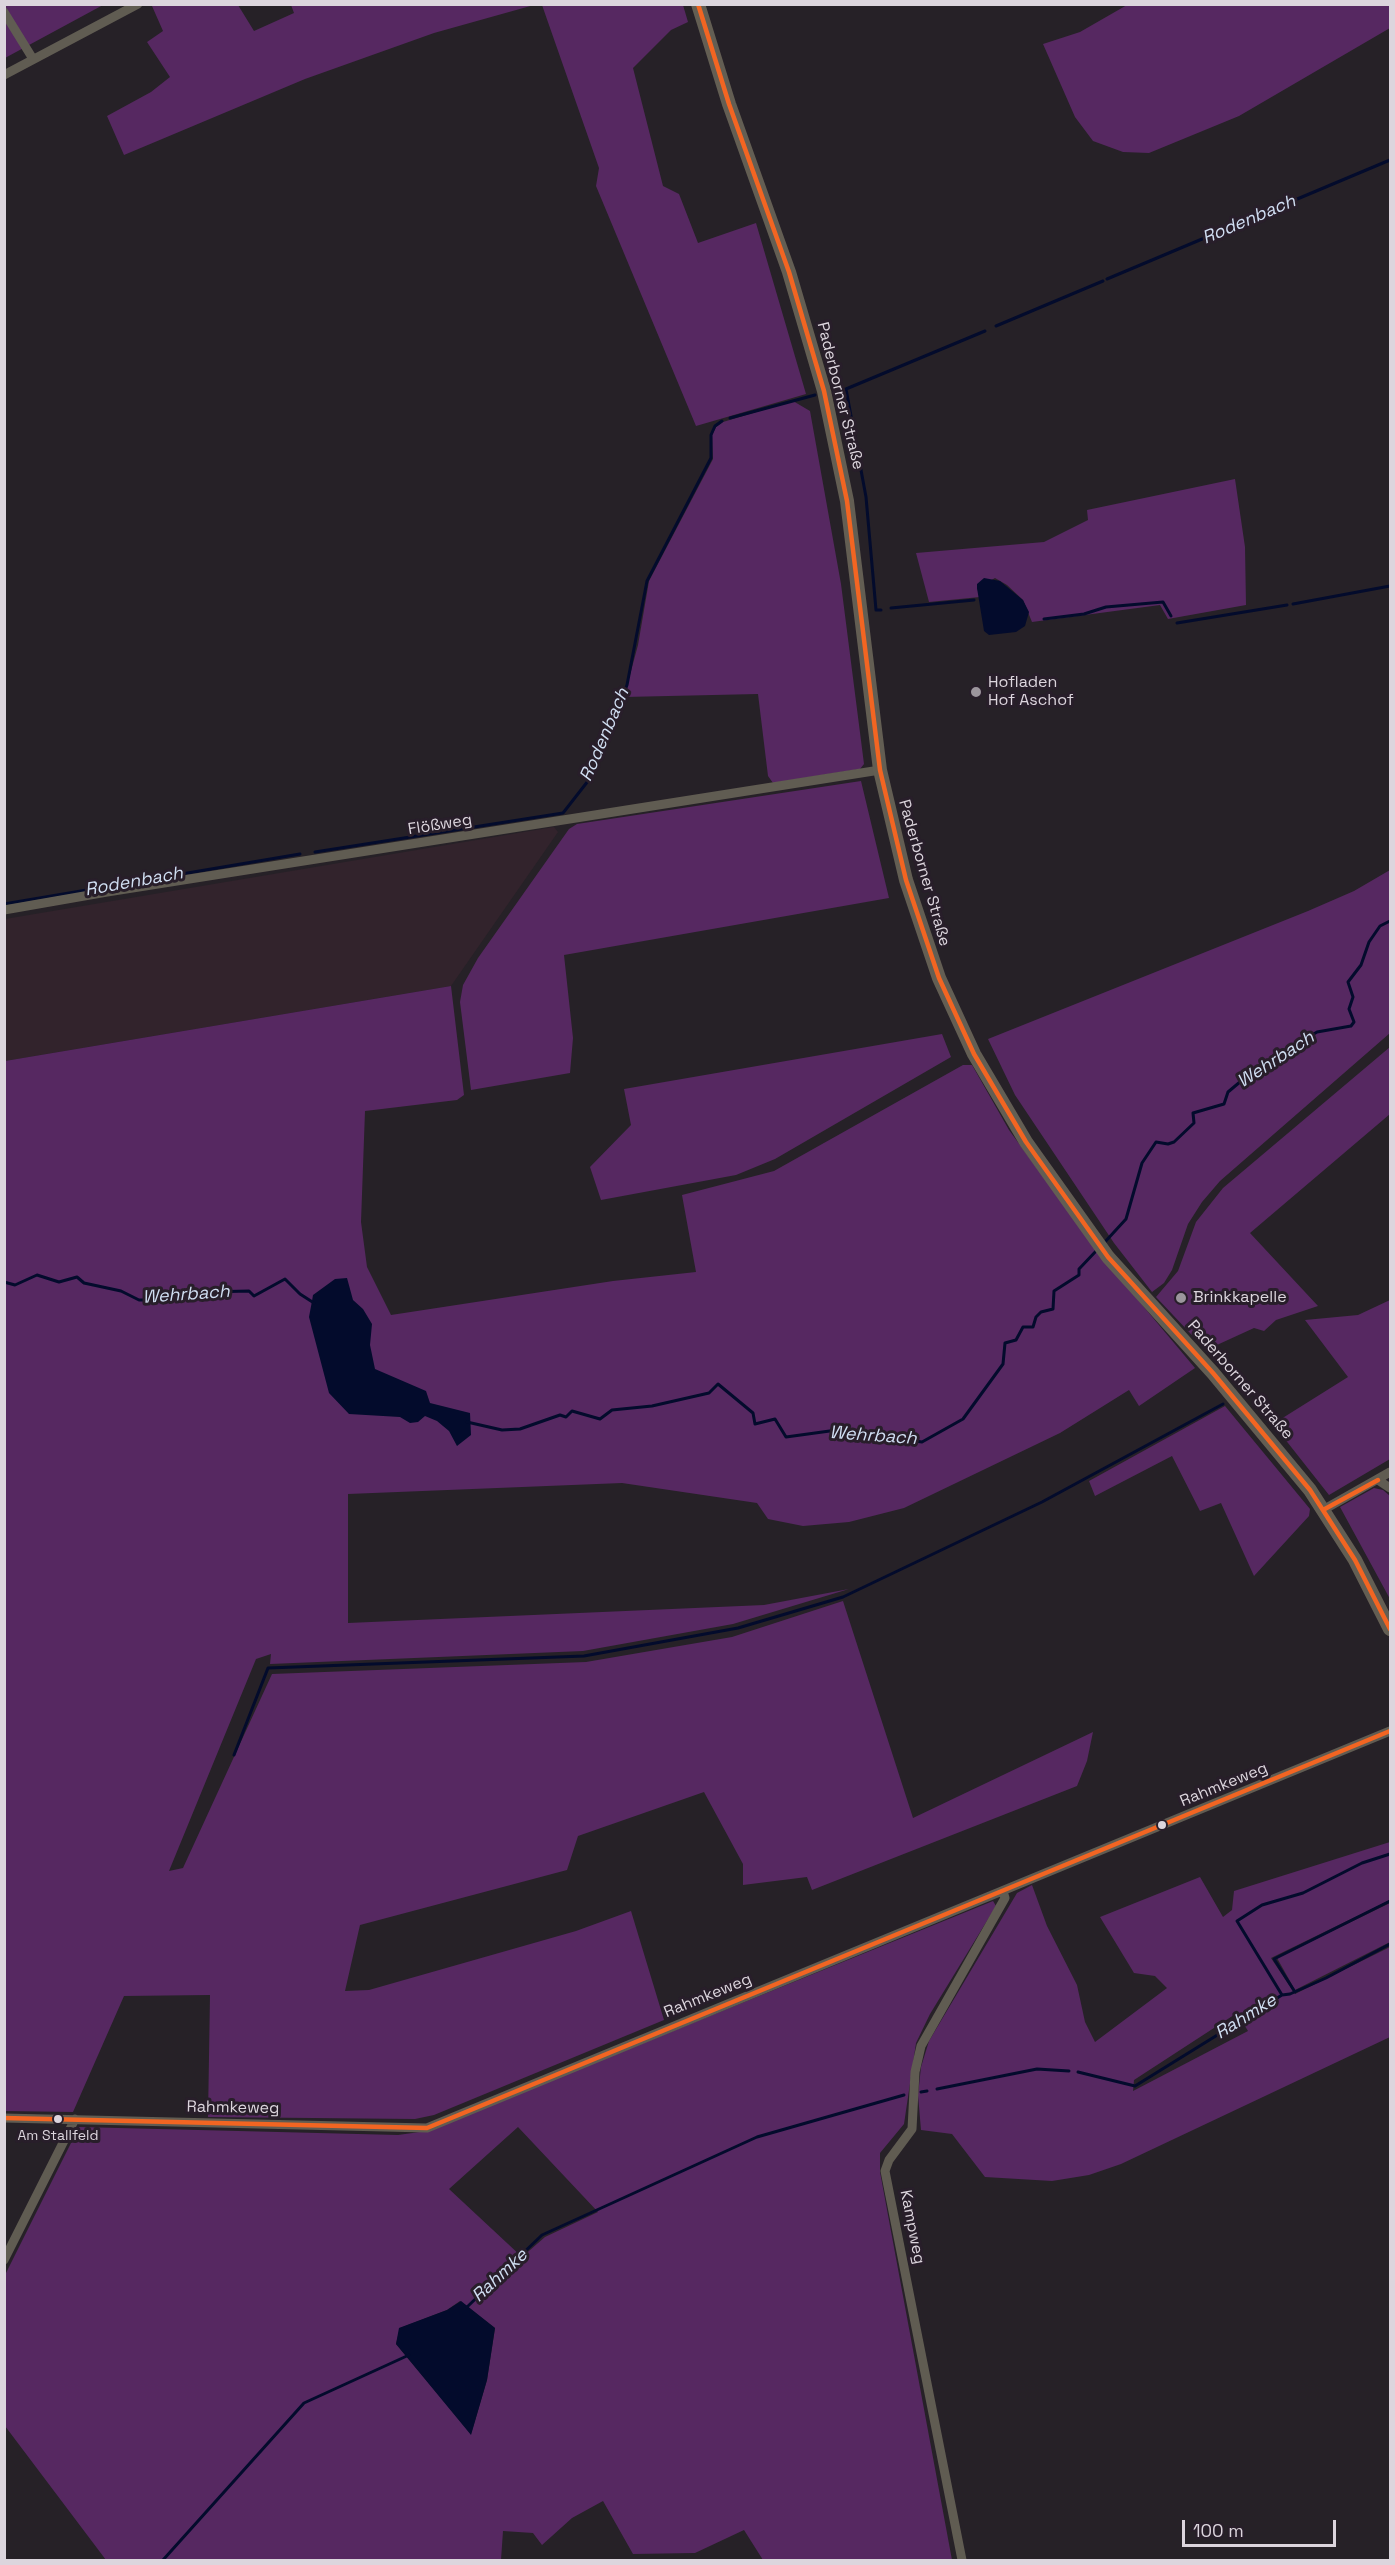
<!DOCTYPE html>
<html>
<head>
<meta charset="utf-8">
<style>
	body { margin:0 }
	#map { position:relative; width:1395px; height:2565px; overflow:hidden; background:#262127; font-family:"Space Grotesk",sans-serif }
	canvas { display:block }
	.frame { position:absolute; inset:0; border:6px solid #dcd5dd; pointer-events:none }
	.scale { position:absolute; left:1182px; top:2520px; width:154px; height:27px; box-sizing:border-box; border:3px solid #dcd5dd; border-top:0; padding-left:8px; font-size:18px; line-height:21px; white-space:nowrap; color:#dcd5dd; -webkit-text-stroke:4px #281e2a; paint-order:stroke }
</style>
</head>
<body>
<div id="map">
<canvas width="1395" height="2565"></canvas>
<div class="frame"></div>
<div class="scale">100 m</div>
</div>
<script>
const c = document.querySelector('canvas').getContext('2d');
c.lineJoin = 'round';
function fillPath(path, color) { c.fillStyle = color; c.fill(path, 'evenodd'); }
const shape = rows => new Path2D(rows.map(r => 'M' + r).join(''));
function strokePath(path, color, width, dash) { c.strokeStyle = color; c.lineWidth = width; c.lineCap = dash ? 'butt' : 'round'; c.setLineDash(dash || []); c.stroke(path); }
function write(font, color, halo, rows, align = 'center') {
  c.font = font + ' "Space Grotesk",sans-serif'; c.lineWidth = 6; c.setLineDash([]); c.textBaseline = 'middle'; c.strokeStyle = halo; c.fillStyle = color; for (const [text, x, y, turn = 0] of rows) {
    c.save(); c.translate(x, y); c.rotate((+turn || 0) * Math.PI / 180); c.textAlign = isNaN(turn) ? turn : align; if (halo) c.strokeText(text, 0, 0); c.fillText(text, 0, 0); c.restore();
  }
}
const commercial = shape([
	[554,827,558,832,451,986,5,1061,5,919]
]);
const green = shape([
	[5,5,103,5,5,58],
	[156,5,238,5,254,31,294,13,291,5,534,5,434,33,305,79,124,155,107,116,151,92,170,77,147,42,163,31,152,6],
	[542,5,683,5,688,22,671,30,633,68,663,186,679,194,698,243,756,223,806,394,696,426,596,186,599,168],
	[1127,5,1390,5,1390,28,1239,116,1149,153,1123,152,1093,141,1075,117,1043,44,1080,32],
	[793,401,810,411,841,584,864,764,860,769,773,783,768,776,758,694,624,697,638,645,649,581,713,459,712,435,716,427,723,422],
	[1235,479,1245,547,1246,605,1168,619,1160,605,1032,622,1023,600,1007,585,995,578,977,588,980,597,929,602,916,553,1044,542,1088,520,1087,510],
	[861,781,889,898,564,955,573,1038,570,1073,471,1090,460,1002,463,985,478,958,569,829,577,824],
	[1390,870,1390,1033,1220,1181,1202,1202,1188,1224,1172,1270,1164,1283,1152,1292,1114,1243,1015,1095,988,1039,1308,911,1354,891],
	[451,986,464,1095,457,1100,365,1111,361,1222,367,1267,391,1315,613,1281,696,1272,682,1195,774,1171,963,1065,972,1065,1009,1130,1052,1189,1102,1257,1195,1368,1139,1406,1129,1390,1060,1433,904,1508,849,1522,803,1526,768,1519,757,1503,622,1483,348,1494,348,1623,764,1605,849,1589,733,1624,583,1651,270,1664,271,1654,256,1659,169,1871,183,1868,272,1674,586,1662,732,1637,843,1601,913,1818,1093,1732,1087,1761,1077,1786,812,1890,807,1877,743,1885,743,1864,704,1792,578,1836,567,1870,360,1925,345,1991,369,1990,576,1931,631,1911,664,2020,434,2115,415,2119,208,2117,210,1995,124,1996,73,2112,5,2111,5,1061],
	[942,1034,951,1057,775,1159,736,1175,601,1200,590,1167,631,1125,624,1089],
	[1390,1047,1390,1114,1250,1233,1318,1306,1276,1320,1264,1331,1254,1328,1206,1350,1156,1297,1178,1271,1196,1222,1223,1188],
	[1390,1300,1390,1459,1329,1495,1273,1424,1348,1377,1305,1320,1358,1315],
	[1225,1406,1310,1509,1309,1516,1254,1576,1221,1503,1200,1511,1172,1456,1095,1496,1089,1481],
	[1374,1488,1383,1490,1390,1496,1390,1599,1340,1507],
	[1390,1842,1390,1900,1271,1958,1295,1994,1390,1947,1390,2037,1121,2164,1089,2175,1052,2181,985,2177,952,2134,921,2130,918,2095,921,2067,929,2041,1017,1893,1032,1885,1047,1926,1077,1985,1085,2022,1095,2042,1167,1988,1155,1976,1134,1973,1100,1917,1200,1877,1223,1917,1232,1910,1234,1891],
	[1237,2013,1248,2031,1133,2091,1134,2080],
	[993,1901,996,1906,930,2014,916,2043,904,2124,880,2153,880,2172,952,2560,763,2560,744,2530,695,2553,633,2554,603,2501,572,2518,542,2545,533,2533,503,2531,501,2560,106,2560,5,2426,4,2277,79,2127,398,2135,427,2131],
	[518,2127,598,2212,545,2237,522,2257,449,2189],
	[460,2301,495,2328,487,2380,471,2434,396,2344,400,2328,447,2310],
	[1390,1903,1390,1942,1295,1990,1277,1958]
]);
const water = shape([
	[984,578,1000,581,1023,600,1029,612,1025,626,1016,632,989,635,984,631,977,588,977,584],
	[347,1278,353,1300,363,1309,372,1324,370,1345,375,1369,426,1391,430,1403,470,1413,471,1435,457,1446,449,1431,437,1421,425,1416,418,1422,410,1423,400,1417,349,1414,329,1393,309,1317,312,1301,313,1295,335,1279],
	[461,2301,495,2328,487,2380,471,2435,396,2344,399,2328,447,2310]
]);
const stream = shape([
	[1107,279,1390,160],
	[996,326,1103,281],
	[846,389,866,497,876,610,881,610],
	[834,391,846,389,985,331],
	[730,418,815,395],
	[1293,604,1390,586],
	[891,608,974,600],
	[1044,619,1084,614,1106,607,1163,602,1171,616],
	[1177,623,1287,605],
	[315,852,563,813,588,781,600,754,600,745,608,734,627,685,647,581,711,458,711,435,715,426,722,421],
	[4,904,300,854],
	[1104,1243,1126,1219,1142,1163,1156,1142,1168,1144,1174,1142,1194,1123,1193,1113,1224,1104,1228,1092,1253,1071,1317,1032,1351,1026,1354,1022,1349,1009,1353,997,1348,982,1361,965,1369,942,1380,926,1390,921],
	[4,1282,15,1285,37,1275,59,1282,77,1277,84,1283,121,1291,139,1300,155,1300,168,1293,249,1291,254,1296,285,1279,300,1294,314,1303],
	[467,1422,502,1430,520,1429,560,1415,566,1417,572,1411,600,1419,612,1410,652,1406,709,1393,718,1384,753,1413,755,1424,775,1419,786,1437,837,1430,922,1442,963,1419,1003,1364,1005,1343,1016,1340,1023,1327,1033,1327,1036,1317,1041,1312,1053,1309,1054,1291,1079,1275,1079,1269,1097,1250],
	[234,1755,268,1668,584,1656,738,1628,843,1597,1042,1502,1223,1404],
	[1295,1992,1274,1959,1390,1901],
	[1282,1995,1290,1994,1326,1978,1390,1944],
	[1078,2072,1135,2086,1282,1995,1237,1921,1262,1905,1303,1893,1362,1863,1390,1854],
	[937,2089,1037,2069,1069,2071],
	[921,2092,927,2091],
	[467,2307,542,2235,757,2137,904,2095],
	[163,2560,304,2403,409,2355]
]);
const minor = shape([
	[4,12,33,59],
	[4,75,138,4],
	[4,910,107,892,880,770],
	[1378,1480,1390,1488],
	[1323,1510,1390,1472],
	[4,2118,427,2128,1390,1731],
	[4,2260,75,2119],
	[962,2560,885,2171,889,2160,912,2129,915,2072,921,2046,1005,1898,1003,1891]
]);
const secondary = shape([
	[698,4,729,104,789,272,824,391,847,501,880,770,906,880,939,978,974,1054,1026,1142,1108,1257,1213,1373,1310,1490,1355,1560,1390,1629]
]);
const bus1 = shape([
	[698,4,729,104,789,272,824,391,847,501,880,770,906,880,939,978,974,1054,1026,1142,1108,1257,1213,1373,1310,1490,1355,1560,1390,1629],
	[1323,1510,1378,1480],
	[4,2118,427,2128,1390,1731]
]);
const markers = [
	[976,692,6,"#9c969d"],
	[1181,1298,6,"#9c969d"],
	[1162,1825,5,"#dcd5dd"],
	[58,2119,5,"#dcd5dd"]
];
const busNames = [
	["Am Stallfeld",58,2136]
];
const streetNames = [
	["Paderborner Straße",840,396,76],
	["Flößweg",440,825,-9],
	["Paderborner Straße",924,873,74],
	["Paderborner Straße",1240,1380,49],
	["Rahmkeweg",1224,1785,-22],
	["Rahmkeweg",708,1996,-22],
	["Rahmkeweg",233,2108,1],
	["Kampweg",912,2227,79]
];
const poiNames = [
	["Hofladen",988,683],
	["Hof Aschof",988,701],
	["Brinkkapelle",1193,1298]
];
const waterNames = [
	["Rodenbach",1249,220,-23],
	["Rodenbach",605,735,-67],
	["Rodenbach",134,882,-10],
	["Wehrbach",1276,1060,-33],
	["Wehrbach",186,1295,-4],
	["Wehrbach",873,1436,4],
	["Rahmke",1246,2017,-32],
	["Rahmke",500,2276,-43]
];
fillPath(commercial, '#32232c');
fillPath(green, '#562861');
fillPath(water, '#030b2c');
strokePath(stream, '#030b2c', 3);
strokePath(minor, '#605c52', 9);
strokePath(secondary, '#635e53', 14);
strokePath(bus1, '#f26522', 4.5);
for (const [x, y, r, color] of markers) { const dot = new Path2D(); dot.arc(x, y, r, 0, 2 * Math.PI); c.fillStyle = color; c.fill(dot); strokePath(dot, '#281e2a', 2); }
write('14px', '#dcd5dd', '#281e2a', busNames);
write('16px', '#dcd5dd', '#281e2a', streetNames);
write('16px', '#dcd5dd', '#281e2a', poiNames, 'left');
write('italic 18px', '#d0def2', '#281e2a', waterNames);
</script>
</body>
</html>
